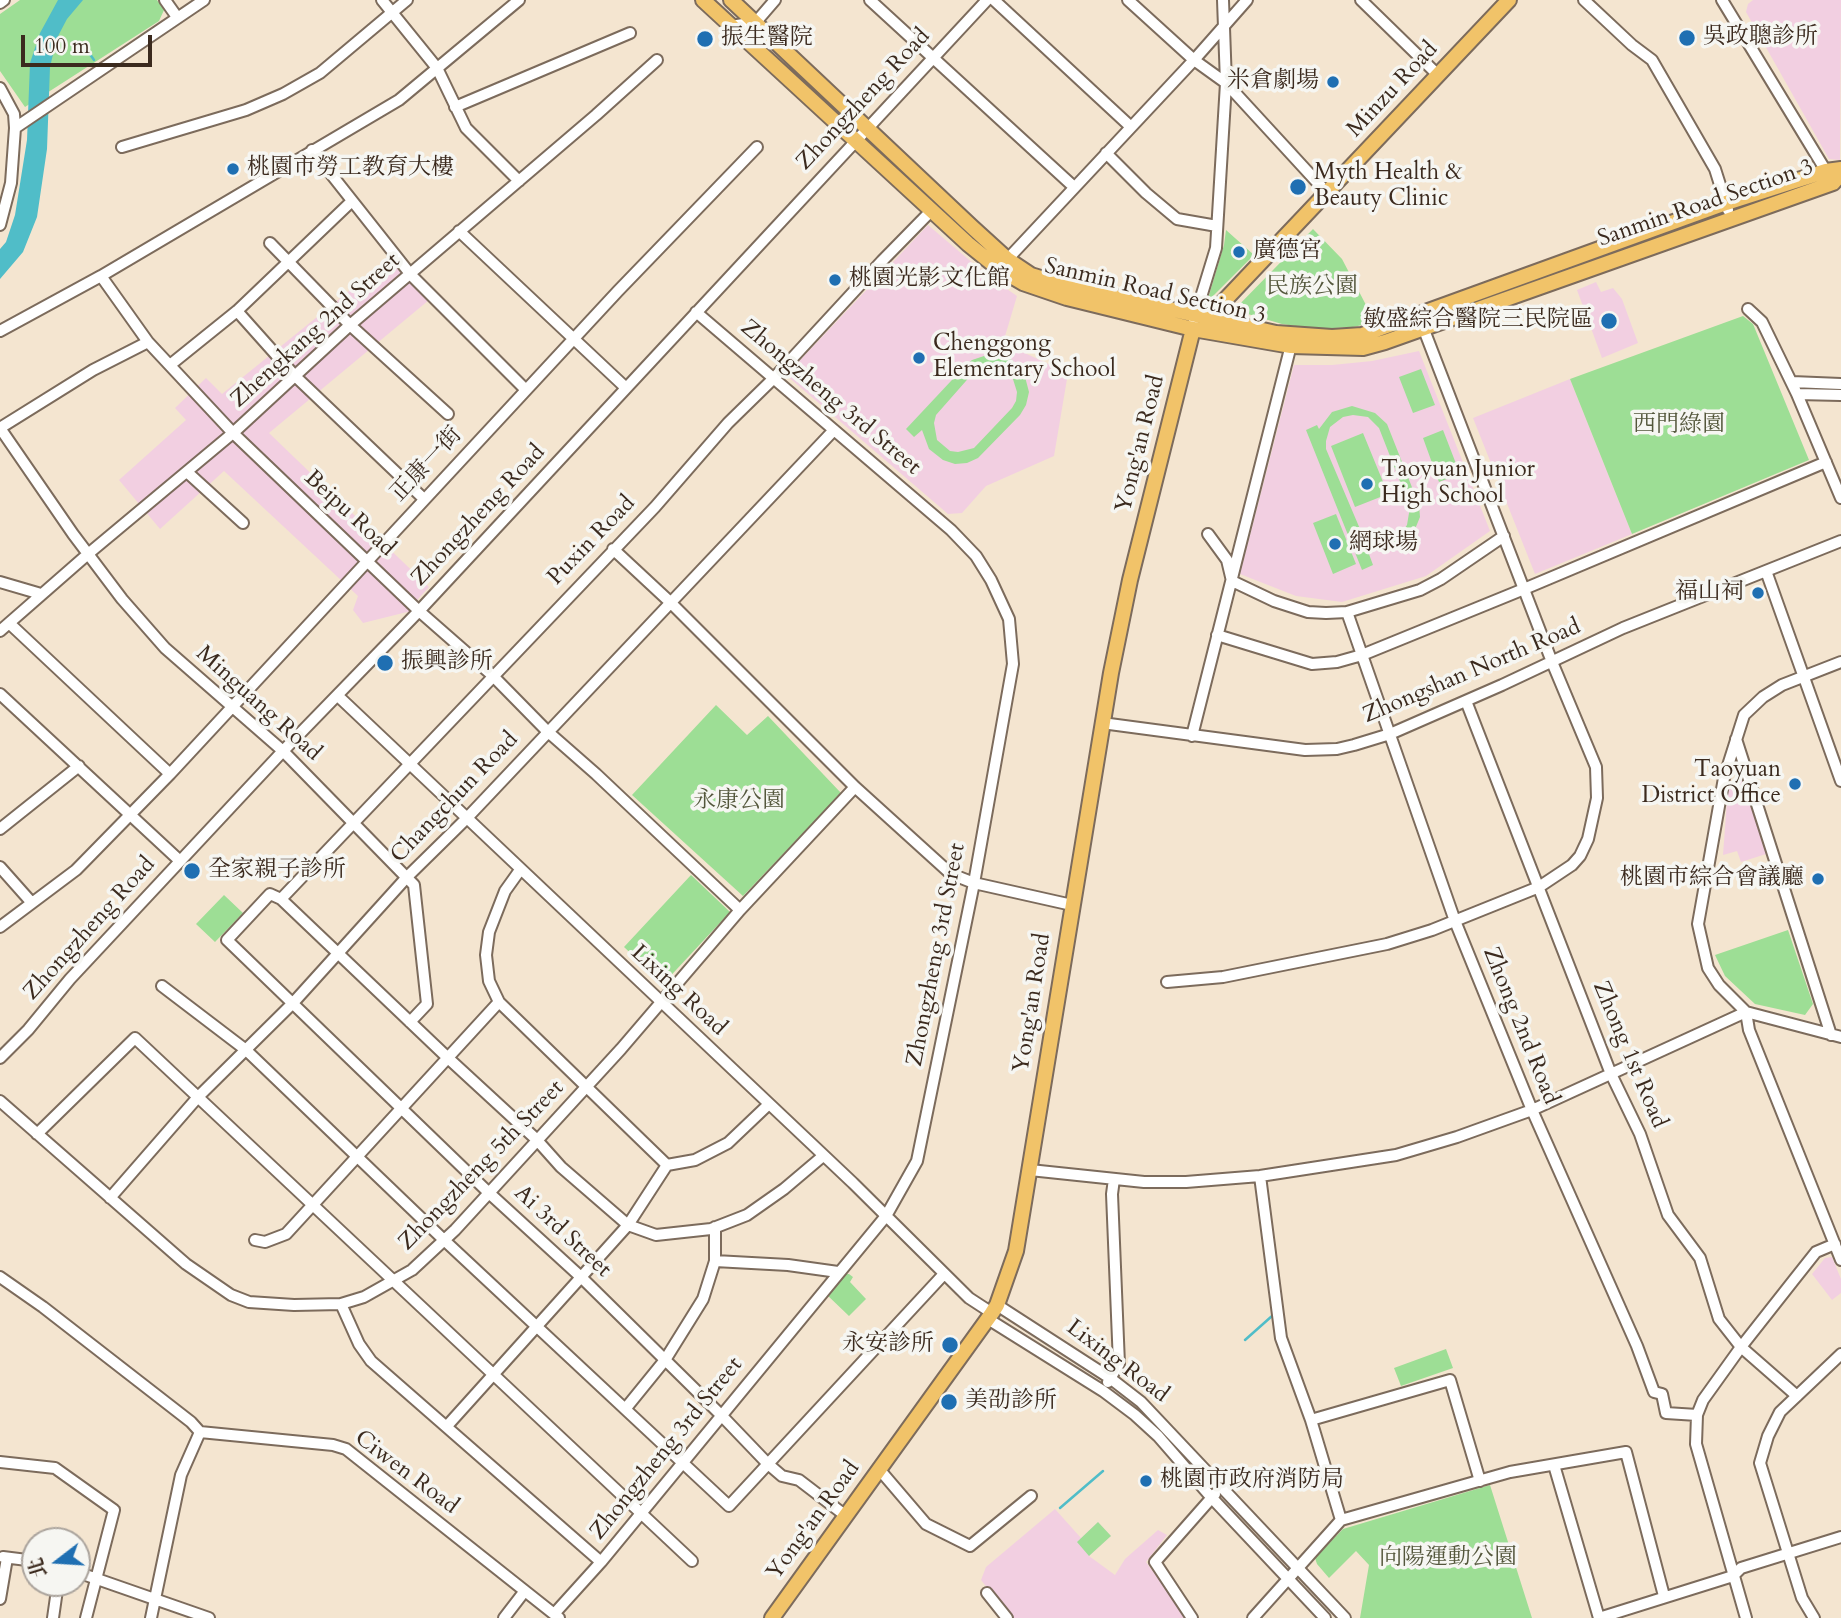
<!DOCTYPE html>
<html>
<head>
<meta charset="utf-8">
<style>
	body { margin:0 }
	#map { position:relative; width:1841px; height:1618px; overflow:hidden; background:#f4e5d0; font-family:Cardo,"Noto Serif TC",serif }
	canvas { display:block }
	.north { position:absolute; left:21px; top:1527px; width:70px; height:70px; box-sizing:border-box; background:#f6f6f2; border:2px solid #aba49d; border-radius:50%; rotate:253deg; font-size:19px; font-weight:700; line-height:28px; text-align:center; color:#3b2a1e }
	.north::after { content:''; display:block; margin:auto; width:24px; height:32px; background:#1f6fb2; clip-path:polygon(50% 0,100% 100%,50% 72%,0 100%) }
	.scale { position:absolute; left:21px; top:35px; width:131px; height:32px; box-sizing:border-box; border:4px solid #3b2a1e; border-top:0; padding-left:9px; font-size:21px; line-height:24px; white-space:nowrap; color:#3b2a1e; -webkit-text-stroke:5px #f6f6f2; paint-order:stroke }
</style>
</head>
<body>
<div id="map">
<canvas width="1841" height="1618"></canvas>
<div class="north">北</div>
<div class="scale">100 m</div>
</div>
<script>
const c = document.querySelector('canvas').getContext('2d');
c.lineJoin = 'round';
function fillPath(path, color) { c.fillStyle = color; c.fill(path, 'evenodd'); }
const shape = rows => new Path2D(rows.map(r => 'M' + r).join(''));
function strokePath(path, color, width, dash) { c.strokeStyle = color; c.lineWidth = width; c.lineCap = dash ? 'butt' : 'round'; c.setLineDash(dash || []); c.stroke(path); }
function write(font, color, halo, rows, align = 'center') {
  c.font = font + ' Cardo,"Noto Serif TC",serif'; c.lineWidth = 7; c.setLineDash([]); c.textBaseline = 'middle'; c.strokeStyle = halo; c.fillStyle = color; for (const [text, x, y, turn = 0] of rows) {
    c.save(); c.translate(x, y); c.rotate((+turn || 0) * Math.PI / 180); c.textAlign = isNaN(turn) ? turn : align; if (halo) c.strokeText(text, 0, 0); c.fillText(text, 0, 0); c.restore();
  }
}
const built = shape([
	[1753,0,1841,0,1840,160,1829,159,1746,12,1748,4],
	[928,225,988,276,1017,296,1003,343,1068,373,1054,456,986,486,962,513,948,514,786,375],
	[391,257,429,300,269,433,429,587,418,599,411,611,363,623,353,610,358,596,224,471,160,529,119,480,186,420,175,408,206,378,222,394],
	[1596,282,1601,292,1613,288,1622,299,1638,343,1602,358,1577,290],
	[1419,351,1490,531,1426,576,1342,602,1296,596,1240,574,1294,365,1332,365,1372,361],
	[1570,379,1632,534,1535,574,1473,418],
	[1742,774,1766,854,1741,862,1737,851,1723,855,1728,788],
	[1832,1257,1841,1279,1841,1293,1832,1300,1812,1274,1825,1258],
	[1055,1509,1081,1538,1098,1522,1111,1536,1089,1556,1115,1575,1125,1559,1158,1530,1167,1535,1146,1562,1187,1618,1011,1618,981,1580,986,1567]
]);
const green = shape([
	[20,0,157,0,164,10,159,21,25,107,0,71,0,14],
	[1313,229,1342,259,1366,305,1372,323,1353,327,1316,329,1282,324,1234,310],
	[1226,230,1254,255,1207,302,1224,245],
	[1743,316,1753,324,1809,460,1632,534,1570,379],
	[990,354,1004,356,1012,360,1024,373,1029,392,1026,405,1020,415,978,458,967,463,955,464,943,460,929,449,922,430,914,437,906,429,966,365,972,360],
	[989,366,1006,370,1012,376,1017,392,1016,401,1012,408,974,448,958,452,950,451,937,440,934,423,936,415,973,373],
	[1421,369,1435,405,1413,413,1399,377],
	[1352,406,1375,413,1387,424,1419,505,1420,517,1413,534,1401,543,1385,549,1366,546,1373,565,1362,570,1306,430,1317,425,1319,429,1332,412],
	[1353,415,1368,417,1379,428,1410,507,1407,525,1402,532,1392,537,1373,538,1360,529,1326,449,1326,441,1330,427,1343,417],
	[1443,430,1460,474,1439,482,1423,438],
	[1363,433,1388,494,1355,507,1331,446],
	[1336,514,1356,564,1333,574,1313,523],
	[716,705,747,735,768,716,841,793,743,896,632,795],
	[691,875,730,912,663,984,624,947],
	[224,895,243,913,215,942,196,924],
	[1788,930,1813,1004,1805,1015,1755,1004,1725,976,1715,955],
	[841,1274,849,1274,853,1277,850,1282,866,1299,849,1316,825,1293],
	[1446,1349,1453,1368,1401,1386,1394,1368],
	[1490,1485,1532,1618,1360,1618,1369,1565,1356,1551,1329,1578,1317,1564,1315,1558,1343,1529],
	[1098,1522,1111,1536,1089,1556,1077,1542]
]);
const water = shape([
	[58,0,83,0,67,19,57,38,50,67,47,149,37,217,23,252,0,279,0,249,6,242,15,215,27,140,30,63,40,33]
]);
const stream = shape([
	[87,50,94,60],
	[1245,1340,1272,1316],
	[1060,1508,1103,1471]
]);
const minor = shape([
	[165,0,177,17],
	[382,0,437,68,466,128,519,181],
	[870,0,1074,187],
	[994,0,1131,127],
	[1128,0,1194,60,1226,83,1328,194],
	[1361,0,1438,75],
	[1584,0,1632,45,1652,60,1715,169,1728,210],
	[1722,0,1826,171],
	[0,3,4,0],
	[731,26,756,22,775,0],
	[0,88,14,114,15,128],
	[455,107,630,33],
	[122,147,246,110,283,94,320,73,407,0],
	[312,150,411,275,526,390],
	[1106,153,1146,193,1177,219,1217,226],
	[0,225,11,183,15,128,204,0],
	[459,231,625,387],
	[270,243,350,325,448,414],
	[1003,264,1194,60,1247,0],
	[101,276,148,342,233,433,419,611,492,675,547,731,596,774,740,910],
	[1748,309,1762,322,1797,394,1841,498],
	[237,311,295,376,424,499],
	[1194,320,1216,248,1226,83,1223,0],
	[0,331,101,276,399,100,519,0],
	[170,365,237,311,352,201],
	[1792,382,1841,384],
	[1797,394,1841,395],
	[0,428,73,534,122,599,165,648,283,751,414,885,427,1004,410,1022],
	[0,428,93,370,148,342],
	[187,472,243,523],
	[1208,534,1227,560,1232,581,1274,601,1308,612,1326,613,1347,612,1420,590,1441,579,1504,536],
	[613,549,670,602,855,787,951,874,974,883,1072,905],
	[1766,571,1841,781],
	[0,582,41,594],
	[1347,612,1455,921,1532,1110,1637,1346,1654,1392,1662,1394,1666,1413,1697,1415],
	[9,623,170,774],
	[0,631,88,554,233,433,350,325,596,115,657,60],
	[1217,635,1312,664,1337,662,1362,655,1524,589,1826,462],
	[1841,662,1782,685,1763,697,1744,715,1724,778,1698,924,1708,968,1719,985,1746,1012,1841,1037],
	[0,694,180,861],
	[338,696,853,1183,969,1298,992,1313],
	[1466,701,1611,1074,1640,1134,1668,1215,1700,1258,1719,1319,1741,1347,1797,1396],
	[1102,723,1305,750,1337,749,1354,745,1390,734,1502,685,1623,628,1841,541],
	[1192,736,1292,341],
	[1736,739,1831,1035],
	[0,829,79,766],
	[0,867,32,903],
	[520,870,505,891,489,932,486,955,489,981,499,1002,667,1165,695,1160,728,1143,769,1104],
	[281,899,655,507,728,423,774,378,882,261,932,210],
	[0,927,76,870,170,774,618,291,757,147],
	[1167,982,1223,977,1387,944,1432,930,1539,887,1572,865,1580,856,1588,839,1597,798,1596,767,1552,662,1421,322],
	[162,986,246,1050,444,1240,729,1506,944,1274],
	[1746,1012,1749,1030,1841,1260],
	[0,1058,28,1030,70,979,283,751,419,611,987,0],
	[0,1101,186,1264,231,1295,249,1302,294,1305,341,1304,364,1297,412,1270,455,1230,621,1049,740,910,855,787],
	[37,1134,135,1038,692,1561],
	[823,1156,784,1189,747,1215,711,1229,656,1235,628,1225,561,1167,536,1139,448,1058,281,899,270,894,227,940,488,1192,582,1278,722,1416,768,1464,782,1476,799,1480,846,1516],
	[1030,1170,1144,1182,1186,1182,1260,1176,1396,1155,1457,1137,1532,1110,1746,1012],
	[1260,1176,1281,1338,1311,1420,1341,1520],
	[110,1198,198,1097,293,1003,407,877,466,819,834,430],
	[255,1240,265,1242,286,1234,499,1002],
	[715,1261,788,1265,838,1272],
	[0,1277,43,1307,191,1422,200,1432,333,1445,346,1449,559,1618],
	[341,1304,359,1344,371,1361,601,1562],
	[997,1305,1110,1378,1141,1402,1345,1618],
	[988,1319,1103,1391,1135,1415,1158,1436,1211,1497,1325,1618],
	[1108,1382,1119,1364,1112,1194,1114,1179],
	[626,1408,665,1360,703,1299,715,1261,715,1227],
	[1311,1420,1450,1380,1480,1481],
	[447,1426,628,1225,667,1165],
	[0,1462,55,1468,114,1510,86,1618],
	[1554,1465,1599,1618,1733,1576,1741,1568,1841,1537],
	[879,1469,926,1524,970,1546,1031,1496],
	[3,1557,35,1561],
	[77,1572,209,1618],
	[987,1593,1007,1618],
	[0,1599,7,1558],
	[554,1614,601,1562,886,1216,917,1161,974,883,1013,664,1009,619,991,580,976,556,951,530,696,312],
	[53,1618,58,1583],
	[151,1618,181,1475,200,1432],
	[504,1618,524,1592],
	[1192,1618,1155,1562,1215,1494],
	[1253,1618,1341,1520,1510,1472,1626,1452,1664,1596],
	[1746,1618,1696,1444,1697,1415,1703,1400,1741,1347,1793,1281,1816,1252,1835,1244],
	[1814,1618,1802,1598,1760,1463,1768,1436,1780,1412,1841,1354]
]);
const major = shape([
	[703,0,968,244,999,269,1023,283,1067,298,1193,329,1291,346,1363,348,1385,342,1833,183,1841,174],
	[731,0,972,227,1007,259,1031,275,1067,286,1276,333,1332,337,1362,335,1726,203,1826,171,1841,169],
	[1207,319,1509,0],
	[772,1618,992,1313,997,1305,1016,1251,1111,673,1130,580,1193,329]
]);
const markers = [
	[1687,38,9,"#1f6fb2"],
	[705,39,9,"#1f6fb2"],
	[1333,82,7,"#1f6fb2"],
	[233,169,7,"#1f6fb2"],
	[1298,187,9,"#1f6fb2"],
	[1239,252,7,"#1f6fb2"],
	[835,280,7,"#1f6fb2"],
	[1609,321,9,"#1f6fb2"],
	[919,358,7,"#1f6fb2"],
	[1367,484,7,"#1f6fb2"],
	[1335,544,7,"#1f6fb2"],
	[1758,593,7,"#1f6fb2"],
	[385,663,9,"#1f6fb2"],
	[1795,784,7,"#1f6fb2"],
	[192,871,9,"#1f6fb2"],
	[1818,879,7,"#1f6fb2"],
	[950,1345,9,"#1f6fb2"],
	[949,1402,9,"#1f6fb2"],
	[1146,1481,7,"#1f6fb2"]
];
const poiNames = [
	["吳政聰診所",1703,38],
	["振生醫院",721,39],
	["米倉劇場",1319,82,"right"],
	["桃園市勞工教育大樓",247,169],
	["Myth Health &",1314,174],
	["Beauty Clinic",1314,200],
	["廣德宮",1253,252],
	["桃園光影文化館",849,280],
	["敏盛綜合醫院三民院區",1593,321,"right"],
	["Chenggong",933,345],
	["Elementary School",933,371],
	["Taoyuan Junior",1381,471],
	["High School",1381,497],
	["網球場",1349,544],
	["福山祠",1744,593,"right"],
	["振興診所",401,663],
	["Taoyuan",1781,771,"right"],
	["District Office",1781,797,"right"],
	["全家親子診所",208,871],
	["桃園市綜合會議廳",1804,879,"right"],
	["永安診所",934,1345,"right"],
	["美劭診所",965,1402],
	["桃園市政府消防局",1160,1481]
];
const streetNames = [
	["Minzu Road",1393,90,-47],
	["Zhongzheng Road",864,100,-47],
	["Sanmin Road Section 3",1706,204,-19],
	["Sanmin Road Section 3",1155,292,13],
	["Zhengkang 2nd Street",316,331,-42],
	["Zhongzheng 3rd Street",830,398,40],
	["Yong'an Road",1141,444,-76],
	["正康一街",427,465,-47],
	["Beipu Road",349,514,43],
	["Zhongzheng Road",479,516,-47],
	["Puxin Road",592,541,-46],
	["Zhongshan North Road",1472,672,-23],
	["Minguang Road",258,704,42],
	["Changchun Road",455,798,-46],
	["Zhongzheng Road",90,929,-48],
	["Zhongzheng 3rd Street",937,955,-79],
	["Lixing Road",678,991,43],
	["Yong'an Road",1033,1003,-81],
	["Zhong 2nd Road",1520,1026,68],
	["Zhong 1st Road",1629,1055,67],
	["Zhongzheng 5th Street",482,1166,-46],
	["Ai 3rd Street",562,1232,43],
	["Lixing Road",1117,1362,37],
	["Zhongzheng 3rd Street",667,1449,-51],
	["Ciwen Road",406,1473,37],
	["Yong'an Road",814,1521,-54]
];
const parkNames = [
	["民族公園",1312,288],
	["西門綠園",1679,426],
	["永康公園",739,802],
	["向陽運動公園",1448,1559]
];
fillPath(built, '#f2cfe1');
fillPath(green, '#9dde95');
fillPath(water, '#50bdc8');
strokePath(stream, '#50bdc8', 2.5);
strokePath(minor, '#7c6b5c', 14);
strokePath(major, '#7c6b5c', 18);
strokePath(minor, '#fff', 10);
strokePath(major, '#f1c369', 14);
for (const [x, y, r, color] of markers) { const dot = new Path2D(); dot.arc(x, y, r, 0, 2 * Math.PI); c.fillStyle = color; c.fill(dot); strokePath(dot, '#f6f6f2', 2.5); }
write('23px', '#3b2a1e', '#f6f6f2', poiNames, 'left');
write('23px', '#3b2a1e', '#f6f6f2', streetNames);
write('23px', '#54573c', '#f6f6f2', parkNames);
</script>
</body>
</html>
